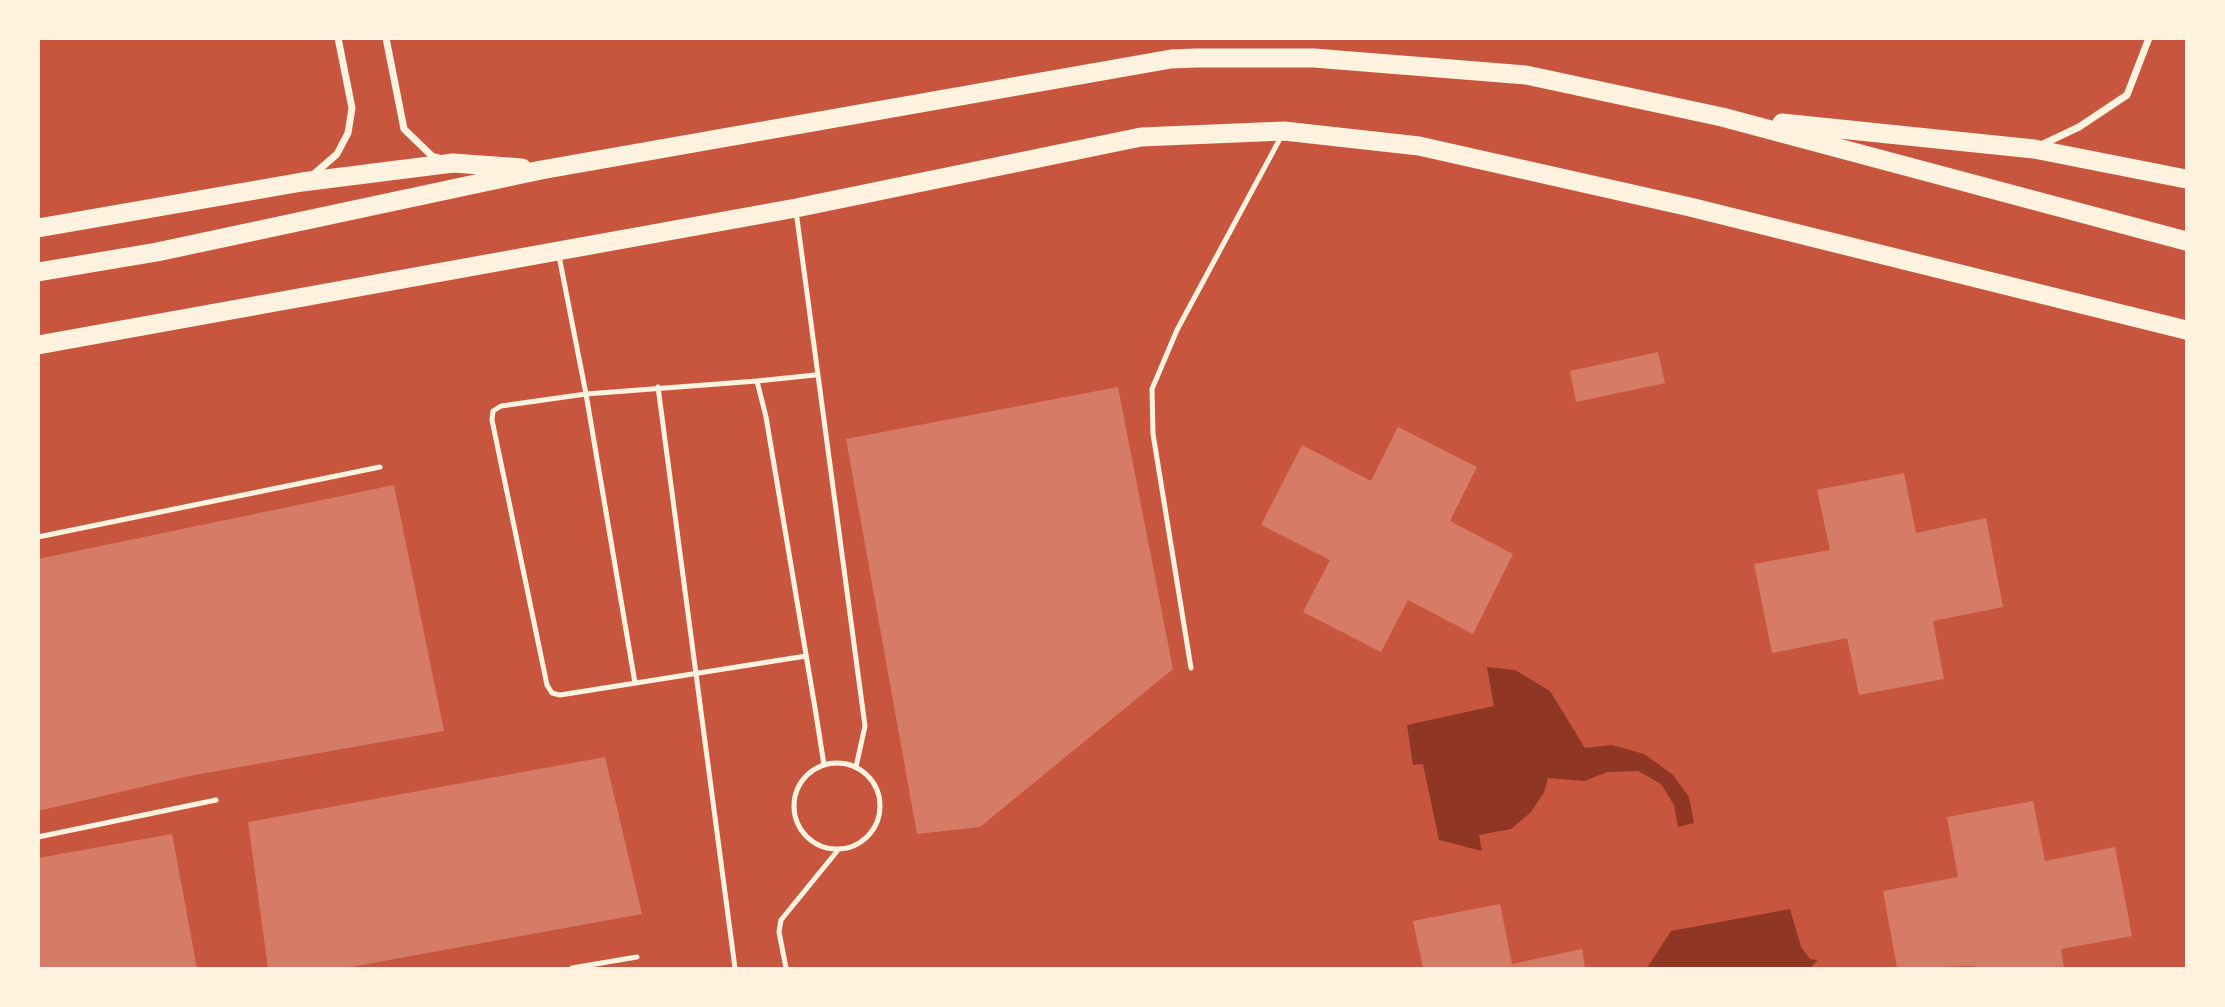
<!DOCTYPE html>
<html>
<head>
<meta charset="utf-8">
<style>
	body { margin:0 }
	#map { position:relative; width:2225px; height:1007px; overflow:hidden; background:#c8553d; font-family:"DejaVu Sans",sans-serif }
	canvas { display:block }
	.frame { position:absolute; inset:0; border:40px solid #fff3e0; pointer-events:none }
</style>
</head>
<body>
<div id="map">
<canvas width="2225" height="1007"></canvas>
<div class="frame"></div>
</div>
<script>
const c = document.querySelector('canvas').getContext('2d');
c.lineJoin = 'round';
function fillPath(path, color) { c.fillStyle = color; c.fill(path, 'evenodd'); }
const shape = rows => new Path2D(rows.map(r => 'M' + r).join(''));
function strokePath(path, color, width, dash) { c.strokeStyle = color; c.lineWidth = width; c.lineCap = dash ? 'butt' : 'round'; c.setLineDash(dash || []); c.stroke(path); }
const water = shape([
	[1487,667,1515,670,1550,691,1585,748,1612,745,1644,754,1672,774,1689,797,1694,823,1678,827,1674,805,1661,784,1638,771,1607,772,1585,781,1548,778,1544,792,1531,812,1511,829,1479,835,1482,851,1439,840,1423,764,1413,765,1407,725,1494,706],
	[1790,909,1801,947,1810,959,1818,960,1810,968,1647,968,1671,931]
]);
const building = shape([
	[1658,352,1665,383,1576,402,1570,371],
	[1118,387,1173,669,980,827,917,834,846,439],
	[1398,427,1477,467,1450,521,1513,554,1473,634,1408,600,1381,652,1303,612,1330,560,1261,525,1302,445,1371,481],
	[1904,473,1916,533,1986,518,2003,607,1933,621,1944,679,1859,695,1847,638,1772,653,1754,564,1830,550,1817,490],
	[394,485,444,731,189,776,38,811,38,559],
	[605,757,642,914,345,968,268,968,248,822],
	[2033,801,2045,861,2115,847,2132,936,2061,949,2064,968,1975,968,1974,966,1897,968,1883,891,1958,877,1947,817],
	[172,834,197,968,38,968,38,858],
	[1500,904,1512,964,1582,949,1585,968,1423,968,1413,921]
]);
const service = shape([
	[796,211,865,726,856,767],
	[559,256,586,394,635,683],
	[757,381,815,375],
	[658,387,735,968],
	[38,537,380,467],
	[806,656,560,695,552,693,547,685,492,420,493,411,501,406,586,394,757,381,766,417,816,714,824,765],
	[1191,668,1153,434,1152,389,1177,330,1282,135],
	'794 806a43 43 0 1 1 86 0a43 43 0 1 1-86 0Z',
	[38,837,216,800],
	[572,968,637,957],
	[786,968,779,932,781,920,838,850]
]);
const minor = shape([
	[386,38,404,129,432,156,439,158],
	[2041,145,2079,127,2127,95,2149,38],
	[314,174,337,154,348,133,352,108,338,38]
]);
const trunk = shape([
	[1782,123,2034,149,2186,179],
	[38,228,302,182,453,163,522,168],
	[38,272,157,252,541,170,1171,59,1196,58,1314,58,1526,75,1722,117,2186,241],
	[38,345,796,208,1141,137,1284,131,1419,146,1690,207,2186,330]
]);
fillPath(water, '#8f3625');
fillPath(building, '#d67c66');
strokePath(service, '#fff3e0', 5);
strokePath(minor, '#fff3e0', 7);
strokePath(trunk, '#fff3e0', 19);
</script>
</body>
</html>
